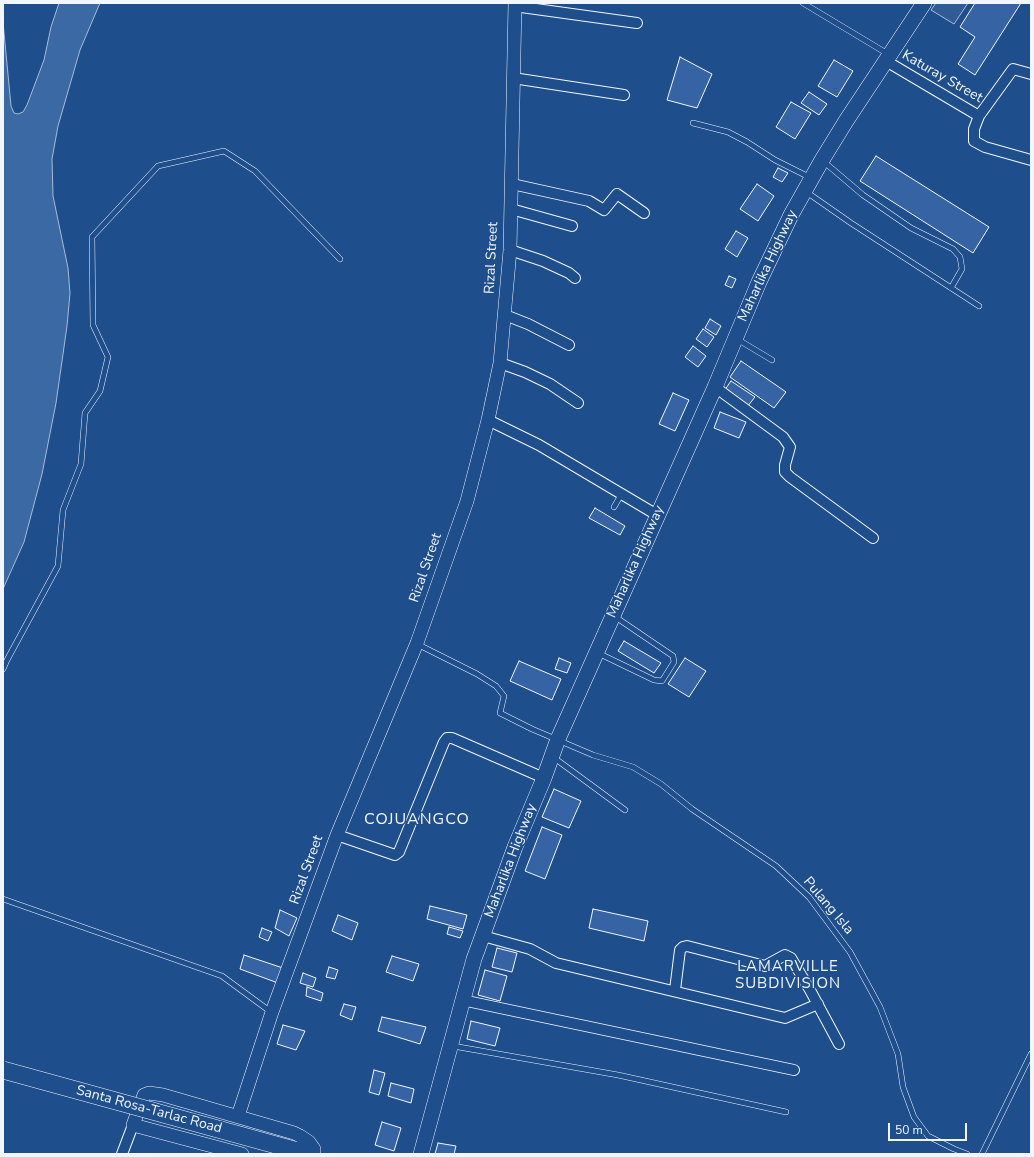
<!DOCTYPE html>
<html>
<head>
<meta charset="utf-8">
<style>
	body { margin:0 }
	#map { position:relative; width:1034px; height:1157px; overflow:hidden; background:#1f4e8c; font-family:"Nunito Sans",sans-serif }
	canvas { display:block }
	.frame { position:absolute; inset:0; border:4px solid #f2f6ff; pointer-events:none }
	.scale { position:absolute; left:888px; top:1123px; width:79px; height:18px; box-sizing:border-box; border:2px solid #f2f6ff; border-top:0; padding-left:5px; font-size:12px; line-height:14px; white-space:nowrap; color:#f2f6ff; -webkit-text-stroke:3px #1f4e8c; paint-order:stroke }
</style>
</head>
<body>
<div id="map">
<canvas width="1034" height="1157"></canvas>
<div class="frame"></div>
<div class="scale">50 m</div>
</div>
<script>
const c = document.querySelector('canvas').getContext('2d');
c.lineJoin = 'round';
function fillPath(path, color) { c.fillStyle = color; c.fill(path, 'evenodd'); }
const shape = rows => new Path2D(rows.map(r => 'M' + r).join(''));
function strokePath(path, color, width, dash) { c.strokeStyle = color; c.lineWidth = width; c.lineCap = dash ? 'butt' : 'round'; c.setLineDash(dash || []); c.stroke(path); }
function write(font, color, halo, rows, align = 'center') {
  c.font = font + ' "Nunito Sans",sans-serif'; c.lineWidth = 3; c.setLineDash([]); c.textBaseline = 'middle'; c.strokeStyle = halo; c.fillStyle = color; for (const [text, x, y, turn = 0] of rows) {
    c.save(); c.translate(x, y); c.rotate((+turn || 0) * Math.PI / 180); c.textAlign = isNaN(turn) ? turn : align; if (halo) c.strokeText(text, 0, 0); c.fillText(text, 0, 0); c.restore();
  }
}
const parking = shape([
	[936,3,968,3,954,24,931,10,936,3]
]);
const water = shape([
	[59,3,100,3,80,50,58,126,52,159,53,196,68,268,70,293,67,326,56,403,42,474,24,542,3,589,3,22,11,106,14,113,18,114,23,112,27,105,44,60,51,27,59,3]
]);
const building = shape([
	[975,3,1021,3,975,75,958,64,975,37,960,27,975,3],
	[680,57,712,74,697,108,667,100,680,57],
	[834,60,853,71,837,97,818,86,834,60],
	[809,92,827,104,819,115,801,103,809,92],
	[791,102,811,113,795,139,776,127,791,102],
	[876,156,989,227,973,253,860,181,876,156],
	[778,168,788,173,782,182,773,177,778,168],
	[757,184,774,196,758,221,740,209,757,184],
	[736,231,748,238,737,257,725,249,736,231],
	[729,276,736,279,732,288,725,285,729,276],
	[710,319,721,326,716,335,705,328,710,319],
	[703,329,714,337,707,347,696,339,703,329],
	[693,346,706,356,698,367,685,357,693,346],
	[741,361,786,392,774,408,730,377,741,361],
	[731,381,755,397,747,407,724,391,731,381],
	[673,393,689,400,675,431,659,424,673,393],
	[720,412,746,422,739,438,714,428,720,412],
	[595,508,625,526,620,535,589,518,595,508],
	[624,641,661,663,654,673,618,651,624,641],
	[559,658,571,663,567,673,555,669,559,658],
	[685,658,706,671,689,697,668,684,685,658],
	[519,661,561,679,552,700,510,681,519,661],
	[554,789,581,801,569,828,542,817,554,789],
	[542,827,562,835,545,879,525,871,542,827],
	[430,906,467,915,463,929,427,919,430,906],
	[593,909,648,921,644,941,589,928,593,909],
	[280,910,297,918,289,936,275,928,280,910],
	[338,915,358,923,352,940,332,931,338,915],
	[449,927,463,931,460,938,447,934,449,927],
	[262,928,272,932,268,941,259,937,262,928],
	[497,948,517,953,512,972,492,967,497,948],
	[244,955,283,968,278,983,240,969,244,955],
	[392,956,419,964,413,981,386,972,392,956],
	[329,967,338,970,335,979,326,977,329,967],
	[485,970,507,976,500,1001,478,995,485,970],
	[303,973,316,978,313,987,300,983,303,973],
	[307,987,323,993,321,1001,306,996,307,987],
	[344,1004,356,1007,352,1020,340,1015,344,1004],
	[382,1017,426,1027,420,1044,378,1031,382,1017],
	[471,1021,500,1028,495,1046,467,1039,471,1021],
	[283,1025,305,1031,296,1050,277,1044,283,1025],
	[374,1070,385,1073,379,1095,369,1092,374,1070],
	[391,1083,414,1089,411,1103,388,1096,391,1083],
	[382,1122,401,1128,394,1151,375,1145,382,1122],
	[438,1143,456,1146,454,1154,435,1154,438,1143]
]);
const lane = shape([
	[803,3,888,54],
	[693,123,728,132,747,142,775,160,811,178],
	[823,161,863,195,911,228,953,249,960,257,962,269,951,288],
	[805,191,851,223,979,306],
	[737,339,772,360],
	[614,507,621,495],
	[417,644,477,674,496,686,504,696,500,713,532,729,593,755,633,767,661,784,692,809,776,866,809,897,850,952,880,1007,898,1054,903,1087,914,1117,928,1136,954,1149,967,1154],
	[598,653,654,680,662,681,674,662,673,656,614,616],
	[3,669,7,660,58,566,63,510,81,464,85,413,100,391,108,357,93,325,92,237,158,166,224,151,255,171,340,259],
	[553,757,625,810],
	[3,899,222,976,271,1012],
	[453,1046,618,1075,786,1112],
	[982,1154,1031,1054]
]);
const street = shape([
	[514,6,637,23],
	[886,61,979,116,1013,69,1031,74],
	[513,78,624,95],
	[979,116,974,129,974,141,985,147,1031,160],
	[512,184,589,201,604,210,617,194,644,213],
	[511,209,572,226],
	[510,250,543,261,569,273,575,278],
	[505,315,528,324,569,345],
	[500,363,525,372,550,384,578,403],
	[715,387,783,437,790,447,785,465,785,472,790,477,873,538],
	[488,420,539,445,657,515],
	[337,835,395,855,399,852,444,742,447,738,452,738,544,778],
	[483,936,530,949,556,963,785,1018,818,1004],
	[675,990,680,950,683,947,687,946,765,966,785,955,791,958,810,990,839,1044],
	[462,1000,794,1070],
	[122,1154,133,1125]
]);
const secondary = shape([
	[238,1116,272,1012,337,835,417,643,467,501,488,420,500,363,510,250,515,3],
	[242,1154,133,1125,144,1095,149,1093,163,1095,294,1133,300,1136,309,1142,314,1149,314,1154]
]);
const primary = shape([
	[421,1154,474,959,515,847,544,778,558,739,715,387,759,282,791,215,822,160,846,121,924,3]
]);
const highway = shape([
	[294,1150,310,1154]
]);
const highwayBridge = shape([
	[3,1070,294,1150]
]);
const streetNames = [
	["Katuray Street",942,77,30],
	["Rizal Street",492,258,-87],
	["Maharlika Highway",768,266,-65],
	["Maharlika Highway",636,562,-66],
	["Rizal Street",426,568,-71],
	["Maharlika Highway",511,861,-69],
	["Rizal Street",307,870,-70],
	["Pulang Isla",828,906,50],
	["Santa Rosa-Tarlac Road",149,1110,15]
];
const neighbourhoodNames = [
	["LAMARVILLE",788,967],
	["SUBDIVISION",788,984]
];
const quarterNames = [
	["COJUANGCO",417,820]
];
fillPath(parking, '#305b95');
strokePath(parking, '#a8bbd7', 1);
fillPath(water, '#3b69a3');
strokePath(water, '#a8bbd7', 1);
fillPath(building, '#3563a3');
strokePath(building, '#f2f6ff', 1);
strokePath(lane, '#f2f6ff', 6);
strokePath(street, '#f2f6ff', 12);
strokePath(secondary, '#f2f6ff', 14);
strokePath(primary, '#f2f6ff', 16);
strokePath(highway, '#f2f6ff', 18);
strokePath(lane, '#1f4e8c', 5);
strokePath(street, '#1f4e8c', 10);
strokePath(secondary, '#1f4e8c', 13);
strokePath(primary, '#1f4e8c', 15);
strokePath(highway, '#1f4e8c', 17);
strokePath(highwayBridge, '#f2f6ff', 18, []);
strokePath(highwayBridge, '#1f4e8c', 17);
write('14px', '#f2f6ff', '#1f4e8c', streetNames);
c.letterSpacing = '1px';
write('15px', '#f2f6ff', '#1f4e8c', neighbourhoodNames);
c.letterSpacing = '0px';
c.letterSpacing = '1px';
write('16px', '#f2f6ff', '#1f4e8c', quarterNames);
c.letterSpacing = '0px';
</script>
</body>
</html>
